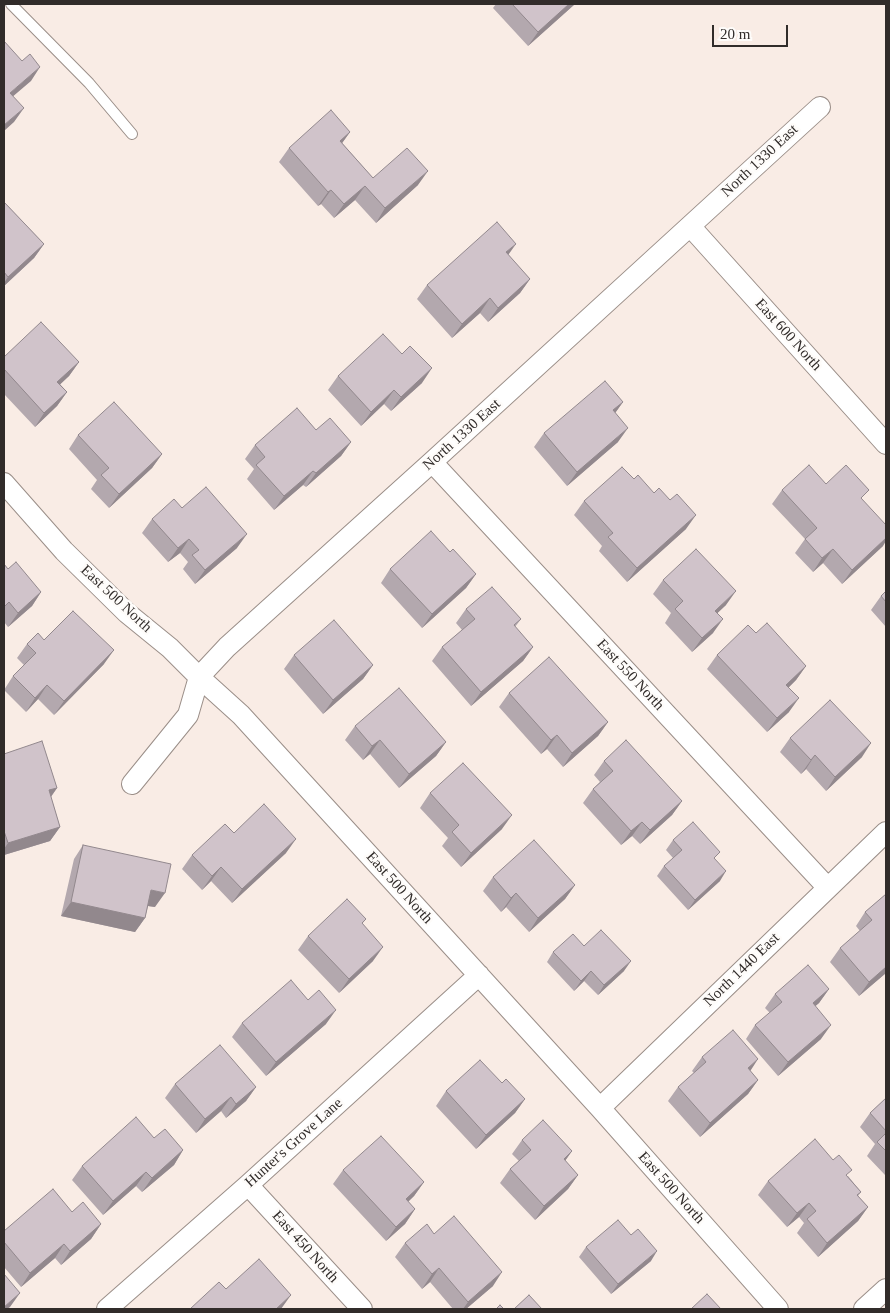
<!DOCTYPE html>
<html>
<head>
<meta charset="utf-8">
<style>
	body { margin:0 }
	#map { position:relative; width:890px; height:1313px; overflow:hidden; background:#f9ece5; font-family:Georgia,serif }
	canvas { display:block }
	.frame { position:absolute; inset:0; border:5px solid #312c2a; pointer-events:none }
	.scale { position:absolute; left:712px; top:25px; width:76px; height:22px; box-sizing:border-box; border:2px solid #312c2a; border-top:0; padding-left:6px; font-size:15px; line-height:18px; white-space:nowrap; color:#312c2a; -webkit-text-stroke:4px #fefcfa; paint-order:stroke }
</style>
</head>
<body>
<div id="map">
<canvas width="890" height="1313"></canvas>
<div class="frame"></div>
<div class="scale">20 m</div>
</div>
<script>
const c = document.querySelector('canvas').getContext('2d');
c.lineJoin = 'round';
const shape = rows => new Path2D(rows.map(r => 'M' + r).join(''));
function strokePath(path, color, width, dash) { c.strokeStyle = color; c.lineWidth = width; c.lineCap = dash ? 'butt' : 'round'; c.setLineDash(dash || []); c.stroke(path); }
function fillPath(path, color) { c.fillStyle = color; c.fill(path, 'evenodd'); }
function write(font, color, halo, rows, align = 'center') {
  c.font = font + ' Georgia,serif'; c.lineWidth = 5; c.setLineDash([]); c.textBaseline = 'middle'; c.strokeStyle = halo; c.fillStyle = color; for (const [text, x, y, turn = 0] of rows) {
    c.save(); c.translate(x, y); c.rotate((+turn || 0) * Math.PI / 180); c.textAlign = isNaN(turn) ? turn : align; if (halo) c.strokeText(text, 0, 0); c.fillText(text, 0, 0); c.restore();
  }
}
const lane = shape([
	[11,4,89,83,132,134]
]);
const street = shape([
	[690,226,886,444],
	[432,462,827,887],
	[4,483,64,551,127,613,170,648,199,677,241,715,600,1108,778,1309],
	[132,784,188,715,199,677,227,647,432,462,820,107],
	[600,1108,886,832],
	[248,1185,362,1309],
	[107,1309,248,1185,479,975],
	[864,1309,886,1289]
]);
const wall = shape([
	[496,4,575,4,528,46,493,8],
	[350,132,342,143,373,178,418,185,376,223,355,200,334,218,321,204,318,206,279,162,289,148],
	[4,202,44,244,34,258,4,286],
	[508,255,530,279,520,293,488,322,480,313,452,338,417,299,427,285],
	[4,357,79,362,69,376,60,384,67,392,57,406,35,427,4,394],
	[338,376,422,383,391,411,384,404,361,426,328,390],
	[623,402,615,413,618,442,567,486,534,447,544,433],
	[316,430,351,442,341,456,306,487,303,485,274,510,247,479,254,469,245,459,255,445],
	[78,435,162,454,152,468,109,508,91,489,97,480,69,449],
	[634,479,654,493,670,500,686,529,627,582,599,551,602,546,574,515,584,501],
	[826,484,863,500,883,546,842,584,823,563,813,572,795,553,805,539,772,504,782,490],
	[182,508,237,548,195,584,183,569,188,562,180,553,168,562,142,533,152,519],
	[450,552,476,574,466,588,422,628,381,583,390,569],
	[4,564,8,569,41,592,32,606,8,627,4,622],
	[663,580,726,605,717,613,713,633,692,652,665,623,671,613,653,594],
	[886,591,886,627,871,610,881,596],
	[466,609,521,619,515,627,533,647,523,661,471,706,432,661,442,647,462,630,456,623],
	[756,633,806,666,796,680,789,687,789,712,767,732,707,669,717,655],
	[44,640,104,664,54,715,38,699,26,712,4,690,13,676,24,665,17,658,27,644],
	[294,655,373,665,363,679,323,714,284,669],
	[509,693,608,722,598,736,563,767,547,749,541,754,499,707],
	[355,726,446,742,436,756,399,788,370,754,363,760,345,740],
	[790,738,862,757,826,791,806,769,801,774,780,752],
	[4,754,57,788,51,797,60,827,50,841,4,855],
	[604,761,682,801,672,815,640,844,632,836,621,845,583,803,593,789,600,782,594,775],
	[430,793,502,829,461,867,442,846,448,838,420,808],
	[234,833,286,853,232,903,211,881,202,890,182,869,192,855],
	[673,840,715,859,720,881,688,910,657,876,664,866,673,858,666,850],
	[83,845,155,907,148,906,145,918,135,932,61,916,74,859],
	[493,877,575,885,565,899,529,932,506,907,501,912,483,891],
	[886,894,886,973,859,996,830,962,840,948,860,931,856,926,865,912],
	[366,919,362,924,373,961,339,993,298,950,308,936],
	[584,946,624,971,598,995,584,981,574,991,547,962,553,952],
	[829,989,819,1003,815,1006,821,1039,778,1076,746,1039,755,1025,770,1013,765,1008,775,994],
	[242,1023,326,1024,266,1076,232,1037],
	[702,1057,750,1071,758,1080,748,1094,700,1137,668,1101,678,1087,694,1073,692,1071],
	[502,1083,525,1099,515,1113,476,1149,436,1106,446,1091],
	[175,1084,256,1087,246,1101,226,1118,221,1111,196,1133,165,1098],
	[886,1098,886,1173,885,1175,867,1156,875,1144,860,1127,870,1113],
	[154,1138,183,1150,174,1165,142,1192,136,1186,103,1215,72,1180,82,1166],
	[522,1140,572,1151,565,1161,578,1175,568,1189,535,1220,500,1183,510,1169,519,1161,512,1154],
	[343,1170,424,1182,414,1196,408,1202,415,1209,405,1224,386,1241,333,1184],
	[848,1176,861,1192,858,1196,868,1207,858,1221,818,1257,797,1233,804,1223,799,1217,787,1227,758,1195,768,1181],
	[72,1212,101,1224,91,1239,61,1265,55,1258,21,1287,4,1267,4,1231],
	[434,1234,493,1286,466,1309,453,1309,430,1282,422,1289,395,1257,405,1243],
	[586,1247,651,1261,611,1294,579,1257]
]);
const shadedWall = shape([
	[569,4,575,4,528,46,538,32],
	[40,67,31,81,4,104,10,93],
	[24,108,14,122,4,131,4,125],
	[350,132,340,146,340,141],
	[428,171,418,185,376,223,385,208],
	[365,186,355,200,334,218,344,204],
	[331,190,321,204,318,206,328,192],
	[44,244,34,258,4,286,4,283,8,277],
	[516,244,506,258,506,252],
	[530,279,520,293,488,322,498,308],
	[490,298,480,313,452,338,462,324],
	[79,362,69,376,48,396,57,382],
	[432,368,422,383,391,411,401,397],
	[394,390,384,404,361,426,371,412],
	[67,392,57,406,35,427,44,413],
	[623,402,613,416,613,410],
	[628,428,618,442,567,486,577,472],
	[351,442,341,456,306,487,316,473],
	[162,454,152,468,109,508,119,494],
	[313,471,303,485,274,510,284,496],
	[696,515,686,529,627,582,637,568],
	[247,534,237,548,195,584,205,570],
	[886,538,886,541,883,546,842,584,852,570],
	[189,539,180,553,168,562,178,548],
	[833,549,823,563,813,572,822,558],
	[476,574,466,588,422,628,432,614],
	[736,591,726,605,705,625,715,611],
	[41,592,32,606,8,627,18,613],
	[723,619,713,633,692,652,702,638],
	[533,647,523,661,471,706,481,692],
	[114,650,104,664,54,715,64,701],
	[373,665,363,679,323,714,333,700],
	[806,666,796,680,777,699,786,685],
	[47,685,38,699,26,712,35,698],
	[799,698,789,712,767,732,777,718],
	[608,722,598,736,563,767,572,753],
	[557,735,547,749,541,754,551,740],
	[380,740,370,754,363,760,372,746],
	[446,742,436,756,399,788,409,774],
	[871,743,862,757,826,791,835,777],
	[815,755,806,769,801,774,811,760],
	[57,788,47,802,49,790],
	[682,801,672,815,640,844,650,830],
	[512,815,502,829,461,867,471,853],
	[642,822,632,836,621,845,631,831],
	[60,827,50,841,4,855,4,849,8,843],
	[296,839,286,853,232,903,242,889],
	[221,867,211,881,202,890,212,876],
	[726,871,720,881,688,910,695,900],
	[575,885,565,899,529,932,538,918],
	[151,890,165,893,155,907,141,905],
	[516,893,506,907,501,912,511,898],
	[71,902,145,918,135,932,61,916],
	[383,947,373,961,339,993,349,979],
	[631,961,624,971,598,995,604,985],
	[886,967,886,973,859,996,869,982],
	[591,971,584,981,574,991,581,981],
	[829,989,819,1003,803,1017,813,1003],
	[336,1010,326,1024,266,1076,276,1062],
	[831,1025,821,1039,778,1076,788,1062],
	[758,1059,749,1073,748,1068],
	[758,1080,748,1094,700,1137,710,1123],
	[256,1087,246,1101,226,1118,236,1104],
	[231,1097,221,1111,196,1133,205,1119],
	[525,1099,515,1113,476,1149,486,1135],
	[183,1150,174,1165,142,1192,152,1178],
	[572,1151,562,1165,564,1159],
	[146,1172,136,1186,103,1215,113,1201],
	[578,1175,568,1189,535,1220,544,1206],
	[424,1182,414,1196,396,1213,406,1199],
	[809,1203,799,1217,787,1227,797,1213],
	[868,1207,858,1221,818,1257,827,1243],
	[415,1209,405,1224,386,1241,396,1227],
	[101,1224,91,1239,61,1265,70,1251],
	[64,1244,55,1258,21,1287,30,1273],
	[657,1251,651,1261,611,1294,618,1284],
	[439,1268,430,1282,422,1289,432,1274],
	[502,1272,493,1286,466,1309,463,1309,468,1302],
	[20,1293,10,1307,7,1309,4,1309,4,1307],
	[291,1295,281,1309,276,1309]
]);
const building = shape([
	[512,4,569,4,538,32,512,4],
	[4,41,22,61,30,54,40,67,10,93,24,108,4,125,4,41],
	[331,110,350,132,340,141,373,178,407,148,428,171,385,208,365,186,344,204,331,190,328,192,289,148,331,110],
	[4,202,44,244,8,277,4,272,4,202],
	[497,222,516,244,506,252,530,279,498,308,490,298,462,324,427,285,497,222],
	[41,322,79,362,57,382,67,392,44,413,4,369,4,357,41,322],
	[383,334,402,354,410,346,432,368,401,397,394,390,371,412,338,376,383,334],
	[605,381,623,402,613,410,628,428,577,472,544,433,605,381],
	[114,402,162,454,119,494,101,475,109,468,78,435,114,402],
	[297,408,316,430,330,418,351,442,316,473,313,471,284,496,256,465,265,457,255,445,297,408],
	[809,465,826,484,846,465,869,490,861,498,886,525,886,538,852,570,833,549,822,558,805,539,817,528,782,490,809,465],
	[622,467,634,479,638,475,654,493,659,488,670,500,677,494,696,515,637,568,608,537,613,533,584,501,622,467],
	[206,487,247,534,205,570,192,555,199,550,189,539,178,548,152,519,174,499,182,508,206,487],
	[431,531,450,552,453,549,476,574,432,614,390,569,431,531],
	[696,549,736,591,715,611,723,619,702,638,675,609,683,601,663,580,696,549],
	[16,562,41,592,18,613,9,602,4,607,4,564,8,569,16,562],
	[492,587,521,619,514,625,533,647,481,692,442,647,475,619,466,609,492,587],
	[886,591,886,602,881,596,886,591],
	[73,611,114,650,64,701,47,685,35,698,13,676,36,653,27,644,38,633,44,640,73,611],
	[334,620,373,665,333,700,294,655,334,620],
	[767,623,806,666,786,685,799,698,777,718,717,655,748,625,756,633,767,623],
	[549,657,608,722,572,753,557,735,551,740,509,693,549,657],
	[399,688,446,742,409,774,380,740,372,746,355,726,399,688],
	[830,700,871,743,835,777,815,755,811,760,790,738,830,700],
	[626,740,682,801,650,830,642,822,631,831,593,789,613,771,604,761,626,740],
	[42,741,57,788,49,790,60,827,8,843,4,831,4,754,42,741],
	[463,763,512,815,471,853,452,832,459,825,430,793,463,763],
	[264,804,296,839,242,889,221,867,212,876,192,855,225,824,234,833,264,804],
	[693,822,720,852,714,858,726,871,695,900,664,866,682,850,673,840,693,822],
	[534,840,575,885,538,918,516,893,511,898,493,877,534,840],
	[83,845,171,864,165,893,151,890,145,918,71,902,83,845],
	[886,894,886,967,869,982,840,948,872,920,865,912,886,894],
	[347,899,366,919,362,923,383,947,349,979,308,936,347,899],
	[601,930,631,961,604,985,591,971,581,981,553,952,573,934,584,946,601,930],
	[808,965,829,989,813,1003,831,1025,788,1062,755,1025,782,1002,775,994,808,965],
	[291,980,308,1000,319,990,336,1010,276,1062,242,1023,291,980],
	[733,1030,758,1059,748,1068,758,1080,710,1123,678,1087,706,1062,702,1057,733,1030],
	[220,1045,256,1087,236,1104,231,1097,205,1119,175,1084,220,1045],
	[480,1060,502,1083,506,1079,525,1099,486,1135,446,1091,480,1060],
	[886,1098,886,1131,870,1113,886,1098],
	[136,1117,154,1138,165,1129,183,1150,152,1178,146,1172,113,1201,82,1166,136,1117],
	[543,1120,572,1151,564,1159,578,1175,544,1206,510,1169,531,1150,522,1140,543,1120],
	[886,1133,886,1151,877,1142,886,1133],
	[381,1136,424,1182,406,1199,415,1209,396,1227,343,1170,381,1136],
	[815,1139,833,1160,839,1155,852,1170,846,1175,861,1192,857,1195,868,1207,827,1243,807,1219,816,1211,809,1203,797,1213,768,1181,815,1139],
	[53,1189,72,1212,83,1202,101,1224,70,1251,64,1244,30,1273,4,1242,4,1231,53,1189],
	[454,1216,502,1272,468,1302,439,1268,432,1274,405,1243,427,1224,434,1234,454,1216],
	[618,1220,631,1235,638,1229,657,1251,618,1284,586,1247,618,1220],
	[259,1259,291,1295,276,1309,190,1309,219,1282,226,1289,259,1259],
	[4,1274,20,1293,4,1307,4,1274],
	[707,1294,721,1309,691,1309,707,1294],
	[529,1295,542,1309,514,1309,529,1295],
	[500,1305,504,1309,496,1309,500,1305]
]);
const streetNames = [
	["North 1330 East",760,161,-43],
	["East 600 North",788,335,48],
	["North 1330 East",462,435,-42],
	["East 500 North",116,599,43],
	["East 550 North",630,675,47],
	["East 500 North",399,888,48],
	["North 1440 East",742,970,-44],
	["Hunter's Grove Lane",294,1143,-42],
	["East 500 North",671,1188,48],
	["East 450 North",305,1247,48]
];
strokePath(lane, '#9a8e88', 12);
strokePath(street, '#9a8e88', 22);
strokePath(lane, '#fff', 10);
strokePath(street, '#fff', 20);
fillPath(wall, '#b3a8ae');
fillPath(shadedWall, '#92888d');
fillPath(building, '#d0c3ca');
strokePath(building, '#92888d', 1);
write('15px', '#312c2a', '#fefcfa', streetNames);
</script>
</body>
</html>
